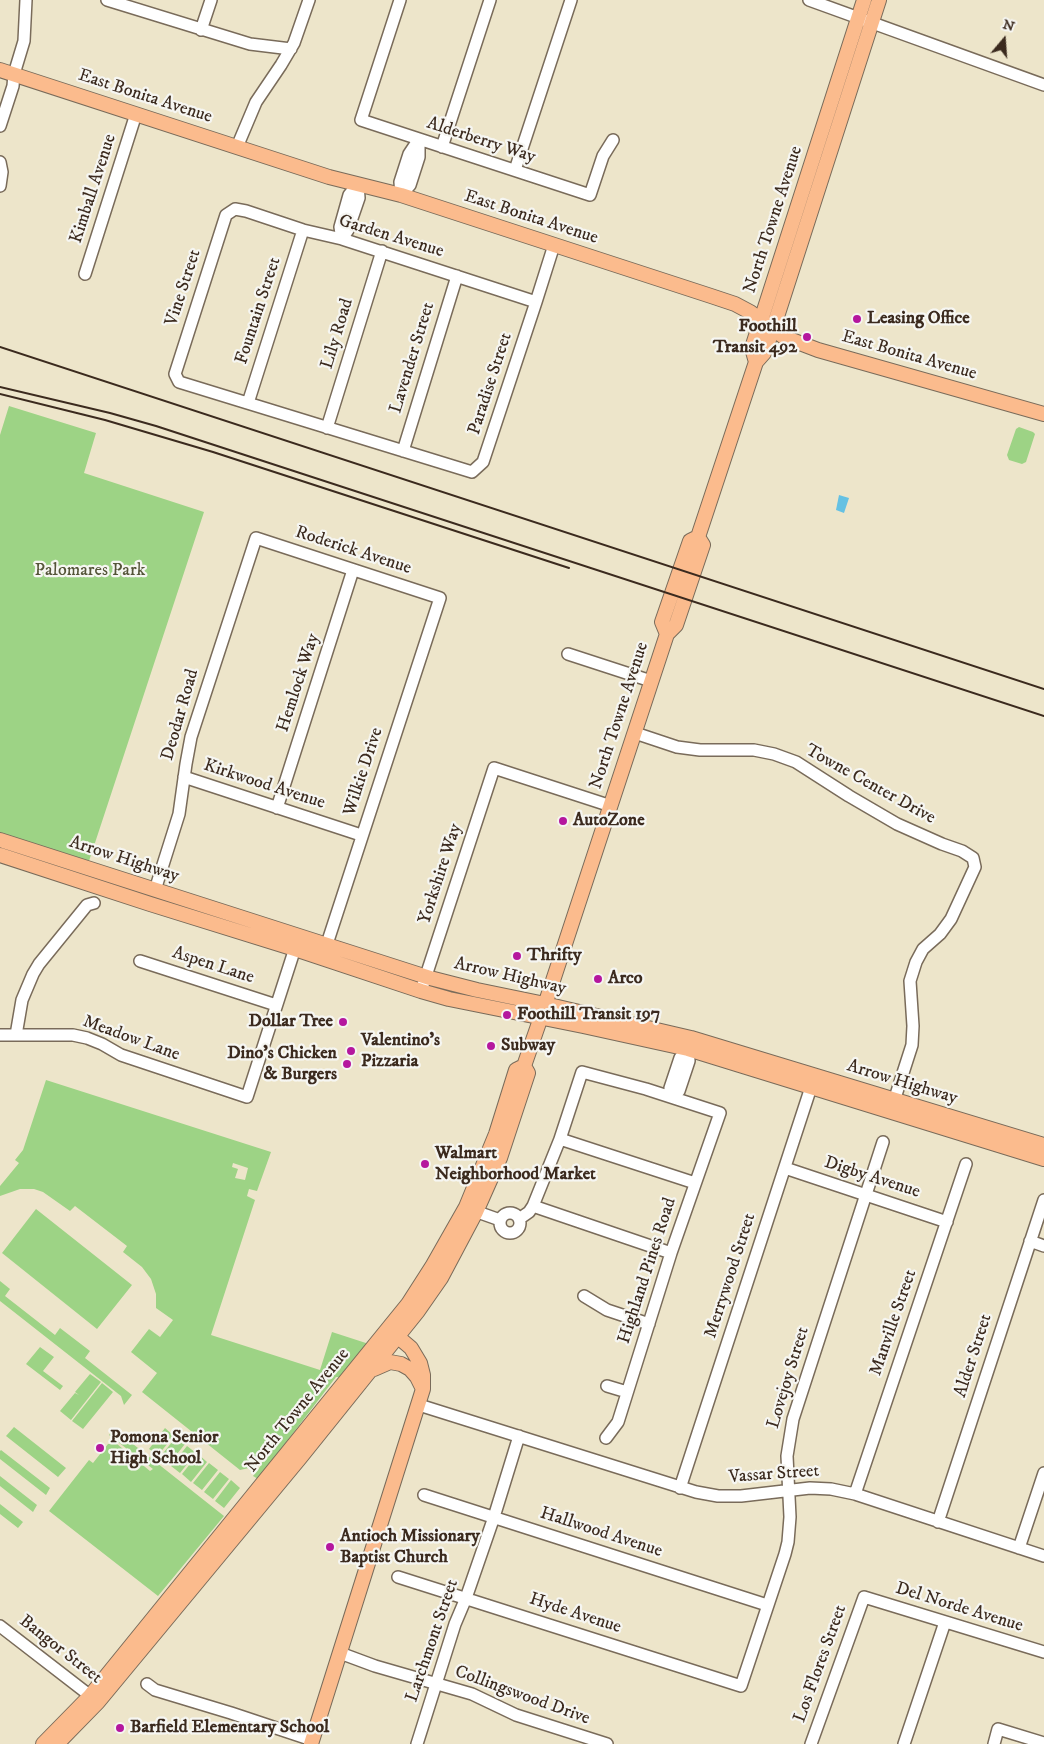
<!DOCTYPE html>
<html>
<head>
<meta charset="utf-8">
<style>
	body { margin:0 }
	#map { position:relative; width:1044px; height:1744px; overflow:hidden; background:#ede5ca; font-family:"IM FELL DW Pica",serif }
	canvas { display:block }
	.north { position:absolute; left:979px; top:15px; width:50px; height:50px; -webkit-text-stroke:4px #f6f6f2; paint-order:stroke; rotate:18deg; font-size:14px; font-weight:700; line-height:20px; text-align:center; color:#3b2a1e }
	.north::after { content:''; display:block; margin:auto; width:18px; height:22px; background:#3b2a1e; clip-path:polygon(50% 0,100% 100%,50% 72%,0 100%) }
</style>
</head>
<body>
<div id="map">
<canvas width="1044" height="1744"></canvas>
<div class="north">N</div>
</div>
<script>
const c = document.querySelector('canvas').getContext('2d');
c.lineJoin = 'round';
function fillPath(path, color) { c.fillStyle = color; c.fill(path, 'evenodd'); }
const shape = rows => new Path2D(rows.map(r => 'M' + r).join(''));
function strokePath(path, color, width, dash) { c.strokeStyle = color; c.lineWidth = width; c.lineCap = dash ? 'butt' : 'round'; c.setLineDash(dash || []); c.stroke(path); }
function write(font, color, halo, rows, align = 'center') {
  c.font = font + ' "IM FELL DW Pica",serif'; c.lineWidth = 4.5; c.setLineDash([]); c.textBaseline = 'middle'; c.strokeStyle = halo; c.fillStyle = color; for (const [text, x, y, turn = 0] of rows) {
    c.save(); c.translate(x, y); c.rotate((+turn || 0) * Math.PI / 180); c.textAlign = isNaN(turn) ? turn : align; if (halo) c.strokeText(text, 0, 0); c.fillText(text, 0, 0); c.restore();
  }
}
const green = shape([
	[9,406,96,433,84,473,204,512,89,861,0,833,0,435],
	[1019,427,1033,432,1035,434,1026,462,1022,464,1009,460,1007,455,1016,429],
	[46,1080,271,1152,257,1191,249,1189,247,1196,255,1200,211,1335,320,1370,332,1332,369,1344,340,1377,336,1377,258,1479,253,1476,262,1464,259,1461,267,1451,264,1450,249,1468,240,1470,142,1392,157,1373,131,1352,149,1329,160,1337,173,1320,156,1308,156,1294,151,1279,142,1267,123,1252,127,1246,75,1206,70,1211,43,1192,34,1189,20,1189,0,1196,0,1186,19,1163,15,1160,23,1150],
	[233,1163,248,1168,245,1180,235,1178,238,1169,232,1167],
	[36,1209,132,1285,97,1329,2,1253],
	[0,1281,10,1289,5,1296,55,1335,60,1328,90,1351,85,1358,132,1395,124,1405,121,1396,0,1301],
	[40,1347,54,1357,43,1371,63,1386,60,1390,26,1364],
	[90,1374,101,1382,71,1420,60,1411,75,1393,79,1395,75,1392],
	[102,1383,113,1392,83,1429,72,1421],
	[14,1427,66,1468,58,1477,6,1436],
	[165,1428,174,1436,158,1455,149,1449],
	[114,1429,224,1516,158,1596,49,1511,89,1460,93,1463,108,1444,117,1444,150,1471,153,1469,109,1435],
	[176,1437,185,1444,169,1464,160,1457],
	[187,1446,196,1453,180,1473,171,1466],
	[1,1450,50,1488,46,1495,0,1459,0,1451],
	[198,1454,207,1462,191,1482,182,1474],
	[209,1463,218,1470,202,1490,193,1483],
	[220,1472,229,1479,213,1499,204,1492],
	[0,1476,37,1505,33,1512,0,1486],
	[231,1480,240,1488,224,1508,215,1501],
	[0,1504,23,1522,18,1528,0,1514]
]);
const water = shape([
	[839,495,849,498,844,513,836,510]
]);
const minor = shape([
	[107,0,250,44,291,49],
	[400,0,361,120,590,195,603,156,613,140],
	[809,0,1044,85],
	[201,30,211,0],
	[0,126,13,86,14,74,24,41,26,0],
	[237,147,256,102,281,65,294,43,309,0],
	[442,147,490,0],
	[0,162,2,172,0,186],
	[515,170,571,0],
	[358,184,359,198,348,230,342,239,340,227,349,195,358,184],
	[401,195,410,185,419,157,419,139],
	[401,195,400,182,409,154,419,139],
	[85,274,136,114],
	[536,302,342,239,303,230,246,211,235,209,226,215,175,374,179,382,472,472,483,462,536,302,554,245],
	[248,403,303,230],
	[327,428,382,251],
	[403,451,457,276],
	[568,654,651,681],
	[635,733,677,747,700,750,754,750,774,754,796,762,849,796,897,824,942,844,962,851,973,858,975,867,951,919,940,934,923,949,916,962,910,981,913,1026,912,1045,894,1101],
	[184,777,361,835],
	[277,808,353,570],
	[155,890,179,814,186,764,191,737,256,538,440,598,324,953],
	[140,961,276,1005],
	[421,991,494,768,611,806],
	[0,1035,73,1035,87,1038,102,1044,121,1055,247,1097,297,942],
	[16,1035,22,1000,33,974,39,964,87,905,94,903],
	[688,1049,689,1061,679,1091,672,1096,670,1088,680,1058,688,1049],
	[560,1139,695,1183],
	[785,1168,947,1222],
	[533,1206,560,1139,582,1072,646,1089,720,1113,671,1253,618,1422,606,1438],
	[469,1209,500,1220],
	'500 1223a10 10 0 1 1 20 0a10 10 0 1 1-20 0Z',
	[519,1219,529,1212,533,1206,671,1253],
	[1030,1241,1044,1246],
	[584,1296,607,1310,649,1324],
	[607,1386,627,1392],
	[419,1405,696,1492,718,1496,741,1496,810,1488,831,1489,855,1494,1044,1556],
	[680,1488,813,1081],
	[855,1494,966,1164],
	[424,1495,767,1605],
	[938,1522,1044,1200],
	[1019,1548,1044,1473],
	[398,1577,741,1686,785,1554,788,1542,790,1517,787,1456,793,1419,883,1142],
	[0,1626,97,1701],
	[340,1653,375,1666,472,1694,516,1715,607,1744],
	[147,1684,155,1690,231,1713,312,1740],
	[417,1744,455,1624,466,1598,494,1517,519,1436],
	[811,1744,864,1597,1044,1652],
	[904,1744,945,1622],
	[994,1744,998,1729,1044,1743]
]);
const major = shape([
	[0,70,329,177,401,195,711,296,735,304,750,312,784,337,818,350,1044,414],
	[756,362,764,353,773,329,879,0],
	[667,634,662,622,690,541,698,537,756,362,752,348,864,0],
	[0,840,430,978,477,990,545,1004,691,1038,1044,1145],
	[0,855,150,904,295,949,421,991,449,999,583,1026,688,1049,1044,1159],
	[374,1369,390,1362,401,1364,410,1369,417,1377,422,1387],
	[43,1744,90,1696,408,1304,433,1265,466,1207,496,1134,516,1070,524,1066,541,1017,667,634,676,625,703,545,698,537],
	[57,1744,98,1702,300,1458,418,1311,441,1278,476,1212,500,1158,528,1073,524,1066],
	[311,1744,423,1389,423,1375,420,1363,411,1348,391,1331]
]);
const rail = shape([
	[0,347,1044,689],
	[0,387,110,413,156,426,1044,716],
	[0,394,105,420,213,452,569,568]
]);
const markers = [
	[857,319,5,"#b5179e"],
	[807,337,5,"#b5179e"],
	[563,821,5,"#b5179e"],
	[517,956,5,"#b5179e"],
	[598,979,5,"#b5179e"],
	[507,1015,5,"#b5179e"],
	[343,1022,5,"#b5179e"],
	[491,1046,5,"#b5179e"],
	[351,1051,5,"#b5179e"],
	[347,1064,5,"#b5179e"],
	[425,1164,5,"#b5179e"],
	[100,1448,5,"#b5179e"],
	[330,1547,5,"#b5179e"],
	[120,1728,5,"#b5179e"]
];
const streetNames = [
	["East Bonita Avenue",145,97,18],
	["Alderberry Way",481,141,18],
	["Kimball Avenue",94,189,-72],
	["East Bonita Avenue",531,218,18],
	["North Towne Avenue",774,220,-72],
	["Garden Avenue",391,237,17],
	["Vine Street",184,288,-72],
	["Fountain Street",259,311,-72],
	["Lily Road",338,334,-73],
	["East Bonita Avenue",909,356,16],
	["Lavender Street",413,358,-73],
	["Paradise Street",491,384,-72],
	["Roderick Avenue",353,551,18],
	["Hemlock Way",299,683,-72],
	["Deodar Road",181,715,-74],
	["North Towne Avenue",620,716,-72],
	["Wilkie Drive",364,772,-72],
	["Kirkwood Avenue",264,785,18],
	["Towne Center Drive",870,785,29],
	["Arrow Highway",124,860,18],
	["Yorkshire Way",441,874,-72],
	["Aspen Lane",213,966,18],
	["Arrow Highway",510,977,13],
	["Meadow Lane",131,1039,20],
	["Arrow Highway",902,1083,17],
	["Digby Avenue",872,1178,18],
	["Highland Pines Road",648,1271,-72],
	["Merrywood Street",731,1276,-72],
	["Manville Street",894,1323,-71],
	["Alder Street",974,1356,-72],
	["Lovejoy Street",789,1378,-73],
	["North Towne Avenue",298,1411,-51],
	["Vassar Street",774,1475,-4],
	["Hallwood Avenue",601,1533,18],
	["Del Norde Avenue",959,1608,17],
	["Hyde Avenue",575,1614,18],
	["Larchmont Street",433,1641,-71],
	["Bangor Street",60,1650,38],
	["Los Flores Street",821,1664,-70],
	["Collingswood Drive",522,1696,20]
];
const poiNames = [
	["Leasing Office",867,319],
	["Foothill",797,327,"right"],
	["Transit 492",797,348,"right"],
	["AutoZone",573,821],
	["Thrifty",527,956],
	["Arco",608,979],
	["Foothill Transit 197",517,1015],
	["Dollar Tree",333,1022,"right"],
	["Valentino's",361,1041],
	["Pizzaria",361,1062],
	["Subway",501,1046],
	["Dino's Chicken",337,1054,"right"],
	["& Burgers",337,1075,"right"],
	["Walmart",435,1154],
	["Neighborhood Market",435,1175],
	["Pomona Senior",110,1438],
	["High School",110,1459],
	["Antioch Missionary",340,1537],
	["Baptist Church",340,1558],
	["Barfield Elementary School",130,1728]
];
const parkNames = [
	["Palomares Park",90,571]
];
fillPath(green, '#9dd385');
fillPath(water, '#65c1e3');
strokePath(minor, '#796b5a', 14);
strokePath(major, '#796b5a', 16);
strokePath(minor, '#fff', 11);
strokePath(major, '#fbbb8d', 14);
strokePath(rail, '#3b2a1e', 2);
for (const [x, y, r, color] of markers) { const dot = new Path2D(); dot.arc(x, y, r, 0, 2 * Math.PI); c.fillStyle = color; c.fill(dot); strokePath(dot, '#f6f6f2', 2); }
write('18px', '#3b2a1e', '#f6f6f2', streetNames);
write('bold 18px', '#3b2a1e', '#f6f6f2', poiNames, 'left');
write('18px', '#545438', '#f6f6f2', parkNames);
</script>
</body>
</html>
